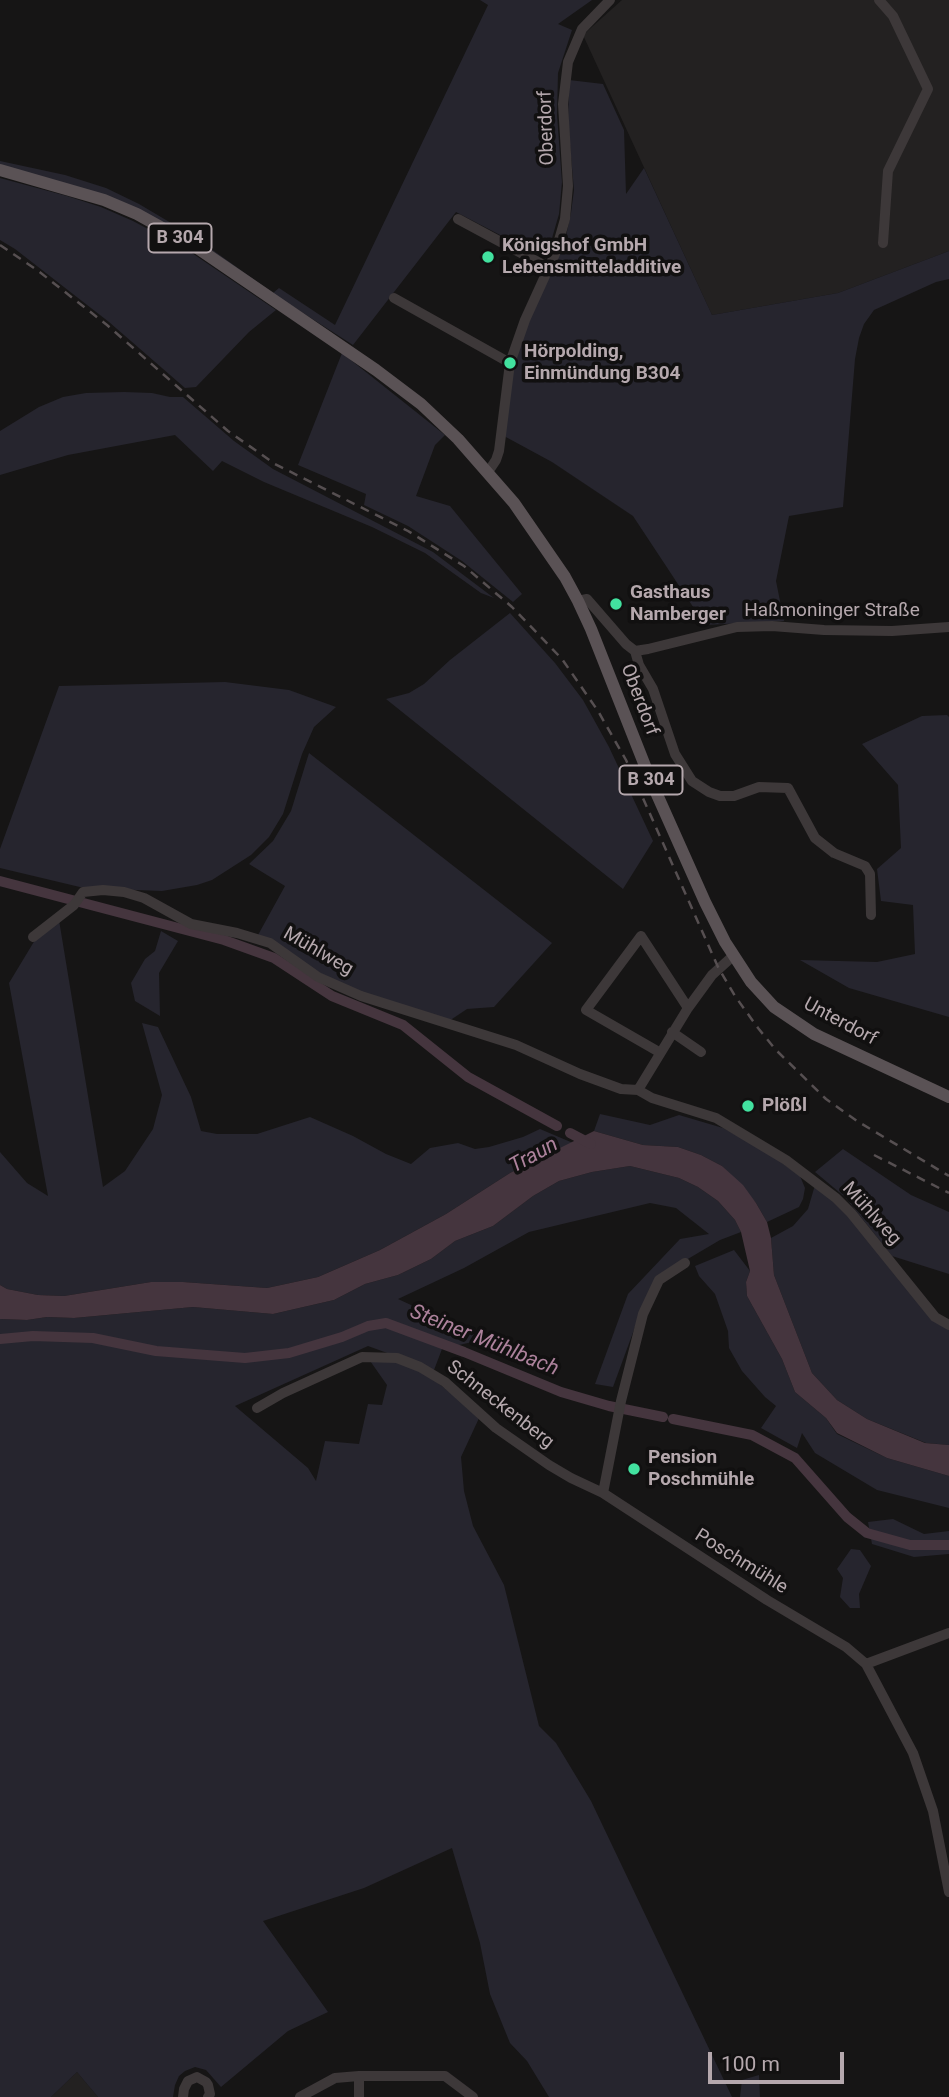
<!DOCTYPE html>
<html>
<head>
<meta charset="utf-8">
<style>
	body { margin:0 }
	#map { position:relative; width:949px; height:2097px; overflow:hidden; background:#161515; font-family:Roboto,sans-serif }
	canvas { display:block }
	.scale { position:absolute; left:708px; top:2052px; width:136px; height:32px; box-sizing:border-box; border:4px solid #b5a8ad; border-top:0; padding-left:9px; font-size:21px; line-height:24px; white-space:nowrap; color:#b5a8ad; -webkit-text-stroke:5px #111010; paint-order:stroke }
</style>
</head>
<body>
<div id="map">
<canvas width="949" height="2097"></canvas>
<div class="scale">100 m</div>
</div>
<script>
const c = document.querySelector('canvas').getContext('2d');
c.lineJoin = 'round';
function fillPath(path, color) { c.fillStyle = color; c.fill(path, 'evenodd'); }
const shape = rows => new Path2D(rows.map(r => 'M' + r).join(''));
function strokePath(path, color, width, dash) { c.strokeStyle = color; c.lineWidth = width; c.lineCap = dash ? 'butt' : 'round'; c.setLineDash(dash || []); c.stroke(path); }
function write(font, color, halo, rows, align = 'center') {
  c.font = font + ' Roboto,sans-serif'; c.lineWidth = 7; c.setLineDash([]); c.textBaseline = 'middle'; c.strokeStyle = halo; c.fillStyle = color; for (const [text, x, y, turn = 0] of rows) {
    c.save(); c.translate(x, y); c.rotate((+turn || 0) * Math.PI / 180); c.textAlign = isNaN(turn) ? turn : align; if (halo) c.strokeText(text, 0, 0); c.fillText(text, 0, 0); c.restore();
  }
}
const built = shape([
	[622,0,949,0,949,251,838,293,712,315,583,35],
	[77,2072,98,2097,51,2097]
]);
const green = shape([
	[480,0,592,0,558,24,572,30,558,73,557,115,562,182,559,214,546,259,456,212,353,345,156,219,0,167,0,161,65,175,106,188,139,204,193,236,273,293,279,288,335,325,488,5],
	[569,80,603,84,624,130,626,194,644,168,712,315,838,293,949,251,949,279,936,282,874,310,864,324,859,338,855,359,843,507,789,516,776,581,784,621,705,625,633,516,552,462,504,436,514,360,531,313,553,270,565,240,571,213,574,190,568,122],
	[0,178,67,196,101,207,133,221,189,251,276,310,249,332,196,387,185,388,109,322,15,249,0,240],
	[342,353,445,435,435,445,416,496,450,506,522,594,513,602,462,561,408,526,364,505,366,494,298,465],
	[124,392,152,393,170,397,183,397,234,441,273,469,433,552,494,598,481,593,425,553,372,527,264,482,222,461,213,471,175,435,68,455,0,475,0,431,39,407,63,397,86,393],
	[510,613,555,663,583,700,609,747,653,841,623,889,386,699,409,693,424,684,450,660],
	[225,682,289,690,336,707,314,727,302,754,283,814,269,837,251,855,212,880,197,885,162,891,84,888,0,868,0,849,59,686],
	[947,715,949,717,949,1017,849,988,800,960,877,962,915,954,913,905,881,901,877,869,901,848,898,785,862,744,922,716],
	[309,753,552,943,494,1007,467,1009,449,1021,350,988,320,973,258,935,285,886,249,864,273,841,291,811],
	[59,920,103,1187,125,1171,153,1129,162,1095,142,1023,158,1027,191,1097,201,1131,217,1134,257,1134,310,1117,353,1136,386,1154,411,1164,430,1148,458,1143,475,1149,489,1147,523,1137,540,1129,573,1143,510,1173,446,1214,380,1250,318,1277,267,1288,183,1282,151,1282,64,1296,38,1295,7,1289,0,1285,0,1152,27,1183,48,1196,9,983,35,940],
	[161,931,178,941,159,973,160,1016,135,1001,131,983,145,959,155,951],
	[600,1114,650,1125,679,1115,723,1128,766,1151,800,1176,805,1188,803,1199,799,1207,767,1222,756,1203,722,1166,701,1155,678,1147,643,1145,594,1131],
	[843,1149,911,1195,949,1212,949,1274,892,1256,845,1197,815,1172],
	[630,1166,679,1178,698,1187,718,1201,735,1220,741,1232,720,1240,659,1276,635,1327,613,1387,595,1384,628,1294,680,1239,709,1234,676,1208,650,1203,529,1232,464,1268,398,1299,485,1339,442,1349,434,1370,368,1346,235,1406,308,1468,316,1481,325,1441,359,1444,368,1404,382,1405,387,1385,368,1358,397,1360,419,1368,480,1416,461,1457,464,1491,473,1526,504,1585,539,1726,556,1743,591,1801,732,2097,549,2097,527,2061,510,2043,490,1994,480,1943,452,1848,364,1888,263,1921,328,2012,288,2031,221,2087,206,2070,195,2067,185,2071,179,2076,175,2085,173,2097,98,2097,77,2072,51,2097,0,2097,0,1319,27,1320,47,1317,74,1318,193,1307,273,1314,334,1300,365,1284,398,1275,431,1259,455,1241,493,1226,533,1196,559,1181,592,1172],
	[815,1185,841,1204,949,1328,949,1445,926,1443,867,1419,837,1400,812,1373,774,1275,771,1238,793,1226,808,1209],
	[734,1250,750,1271,746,1282,747,1296,782,1359,795,1392,826,1418,837,1434,887,1458,949,1476,949,1508,877,1490,815,1453,802,1433,797,1448,761,1428,776,1406,765,1397,742,1371,729,1348,728,1331,715,1294,699,1276,695,1266],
	[893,1519,924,1534,949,1531,949,1554,914,1557,872,1544,868,1522],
	[851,1549,860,1550,871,1566,859,1594,860,1608,850,1608,840,1597,843,1578,837,1569],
	[759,2075,760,2097,740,2097,742,2080]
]);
const water = shape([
	[594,1131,643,1145,678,1147,701,1155,722,1166,743,1185,756,1203,767,1222,771,1238,774,1275,812,1373,837,1400,867,1419,925,1443,949,1445,949,1476,887,1458,837,1433,826,1418,795,1392,782,1359,747,1296,746,1282,750,1271,741,1232,735,1220,718,1201,698,1187,679,1178,630,1166,592,1172,559,1181,533,1196,493,1226,455,1241,431,1259,398,1275,365,1284,334,1300,273,1314,193,1307,74,1318,47,1317,27,1320,0,1319,0,1285,7,1289,38,1295,64,1296,151,1282,183,1282,267,1288,318,1277,380,1250,446,1214,510,1173]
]);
const canal = shape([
	[0,881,224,940,274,958,332,996,403,1025,468,1077,557,1126],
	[570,1133,591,1144],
	[0,1339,33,1336,93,1338,156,1351,245,1358,289,1353,342,1337,368,1326,386,1323,464,1352,561,1392,609,1406,663,1417],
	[673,1419,752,1435,795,1458,847,1517,867,1533,910,1545,949,1545]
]);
const minor = shape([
	[879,0,893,16,928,89,888,171,883,243],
	[458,219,549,268],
	[394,298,510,363],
	[488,472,496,460,499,451,510,363,525,320,555,254,565,219,568,186,563,104,568,62,582,29,610,0],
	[578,601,587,599,626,644,635,651,648,649,737,627,772,626,824,630,892,631,949,627],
	[635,651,639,665,653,689,675,754,692,781,709,792,720,796,734,796,759,787,788,788,815,838,834,853,865,866,870,874,871,915],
	[33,937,74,905,83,892,103,890,124,892,144,898,191,924,237,933,270,943,318,977,361,996,516,1045,580,1074,621,1089,638,1090,652,1098,716,1118,786,1160,836,1198,851,1213,935,1317,949,1325],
	[672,1032,701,1052],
	[659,1052,586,1010,641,936,688,1008],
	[638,1090,688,1008,712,975,733,956],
	[257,1408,283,1393,362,1357,397,1358,420,1367,445,1382,496,1428,549,1465,571,1478,603,1493,767,1600,846,1647,866,1664,913,1753,933,1811,949,1892],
	[603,1493,621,1401,643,1314,659,1280,685,1263],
	[866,1664,949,1633],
	[359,2076,359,2097],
	[183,2097,184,2089,188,2081,197,2077,206,2082,208,2085,210,2094,208,2097],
	[300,2097,335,2078,359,2076,445,2076,473,2097]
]);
const major = shape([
	[0,170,104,200,137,214,193,245,376,370,421,404,458,439,514,503,565,577,578,601,591,629,651,781,705,902,725,942,751,982,774,1007,814,1034,949,1097]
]);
const rail = shape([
	[0,245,37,270,107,325,228,431,275,464,408,531,464,566,512,607,562,659,598,711,626,760,718,967,735,996,758,1028,775,1049,826,1099,857,1121,949,1176],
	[874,1155,949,1193]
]);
const markers = [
	[488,257,7,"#42e19f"],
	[510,363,7,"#42e19f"],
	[616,604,7,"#42e19f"],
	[748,1106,7,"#42e19f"],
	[634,1469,7,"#42e19f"]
];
const shields = [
	[180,238,63],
	[651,780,63]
];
const shieldNames = [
	["B 304",180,238],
	["B 304",651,780]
];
const streetNames = [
	["Oberdorf",547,128,-92],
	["Haßmoninger Straße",832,611],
	["Oberdorf",639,700,69],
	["Mühlweg",318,952,30],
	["Unterdorf",840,1022,28],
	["Mühlweg",871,1214,48],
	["Schneckenberg",500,1405,38],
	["Poschmühle",741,1562,32]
];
const poiNames = [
	["Königshof GmbH",502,246],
	["Lebensmitteladditive",502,268],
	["Hörpolding,",524,352],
	["Einmündung B304",524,374],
	["Gasthaus",630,593],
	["Namberger",630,615],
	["Plößl",762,1106],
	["Pension",648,1458],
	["Poschmühle",648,1480]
];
const waterNames = [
	["Traun",534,1156,-29],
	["Steiner Mühlbach",484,1341,22]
];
fillPath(built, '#232121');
fillPath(green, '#26252e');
fillPath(water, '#45353e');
strokePath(canal, '#45353e', 10);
strokePath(minor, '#3d3839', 10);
strokePath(major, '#5a5255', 12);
strokePath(rail, '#564f51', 2.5, [9, 7]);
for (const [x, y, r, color] of markers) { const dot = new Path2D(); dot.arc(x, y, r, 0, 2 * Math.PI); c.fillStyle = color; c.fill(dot); strokePath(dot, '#111010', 2.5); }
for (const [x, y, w] of shields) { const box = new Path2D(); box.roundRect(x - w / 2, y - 14.5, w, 29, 5); c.fillStyle = '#111010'; c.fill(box); strokePath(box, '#b5a8ad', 2); }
write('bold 18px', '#b5a8ad', null, shieldNames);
write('19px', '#b5a8ad', '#111010', streetNames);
write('bold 19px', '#b5a8ad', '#111010', poiNames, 'left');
write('italic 21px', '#ad829c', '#111010', waterNames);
</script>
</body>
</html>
